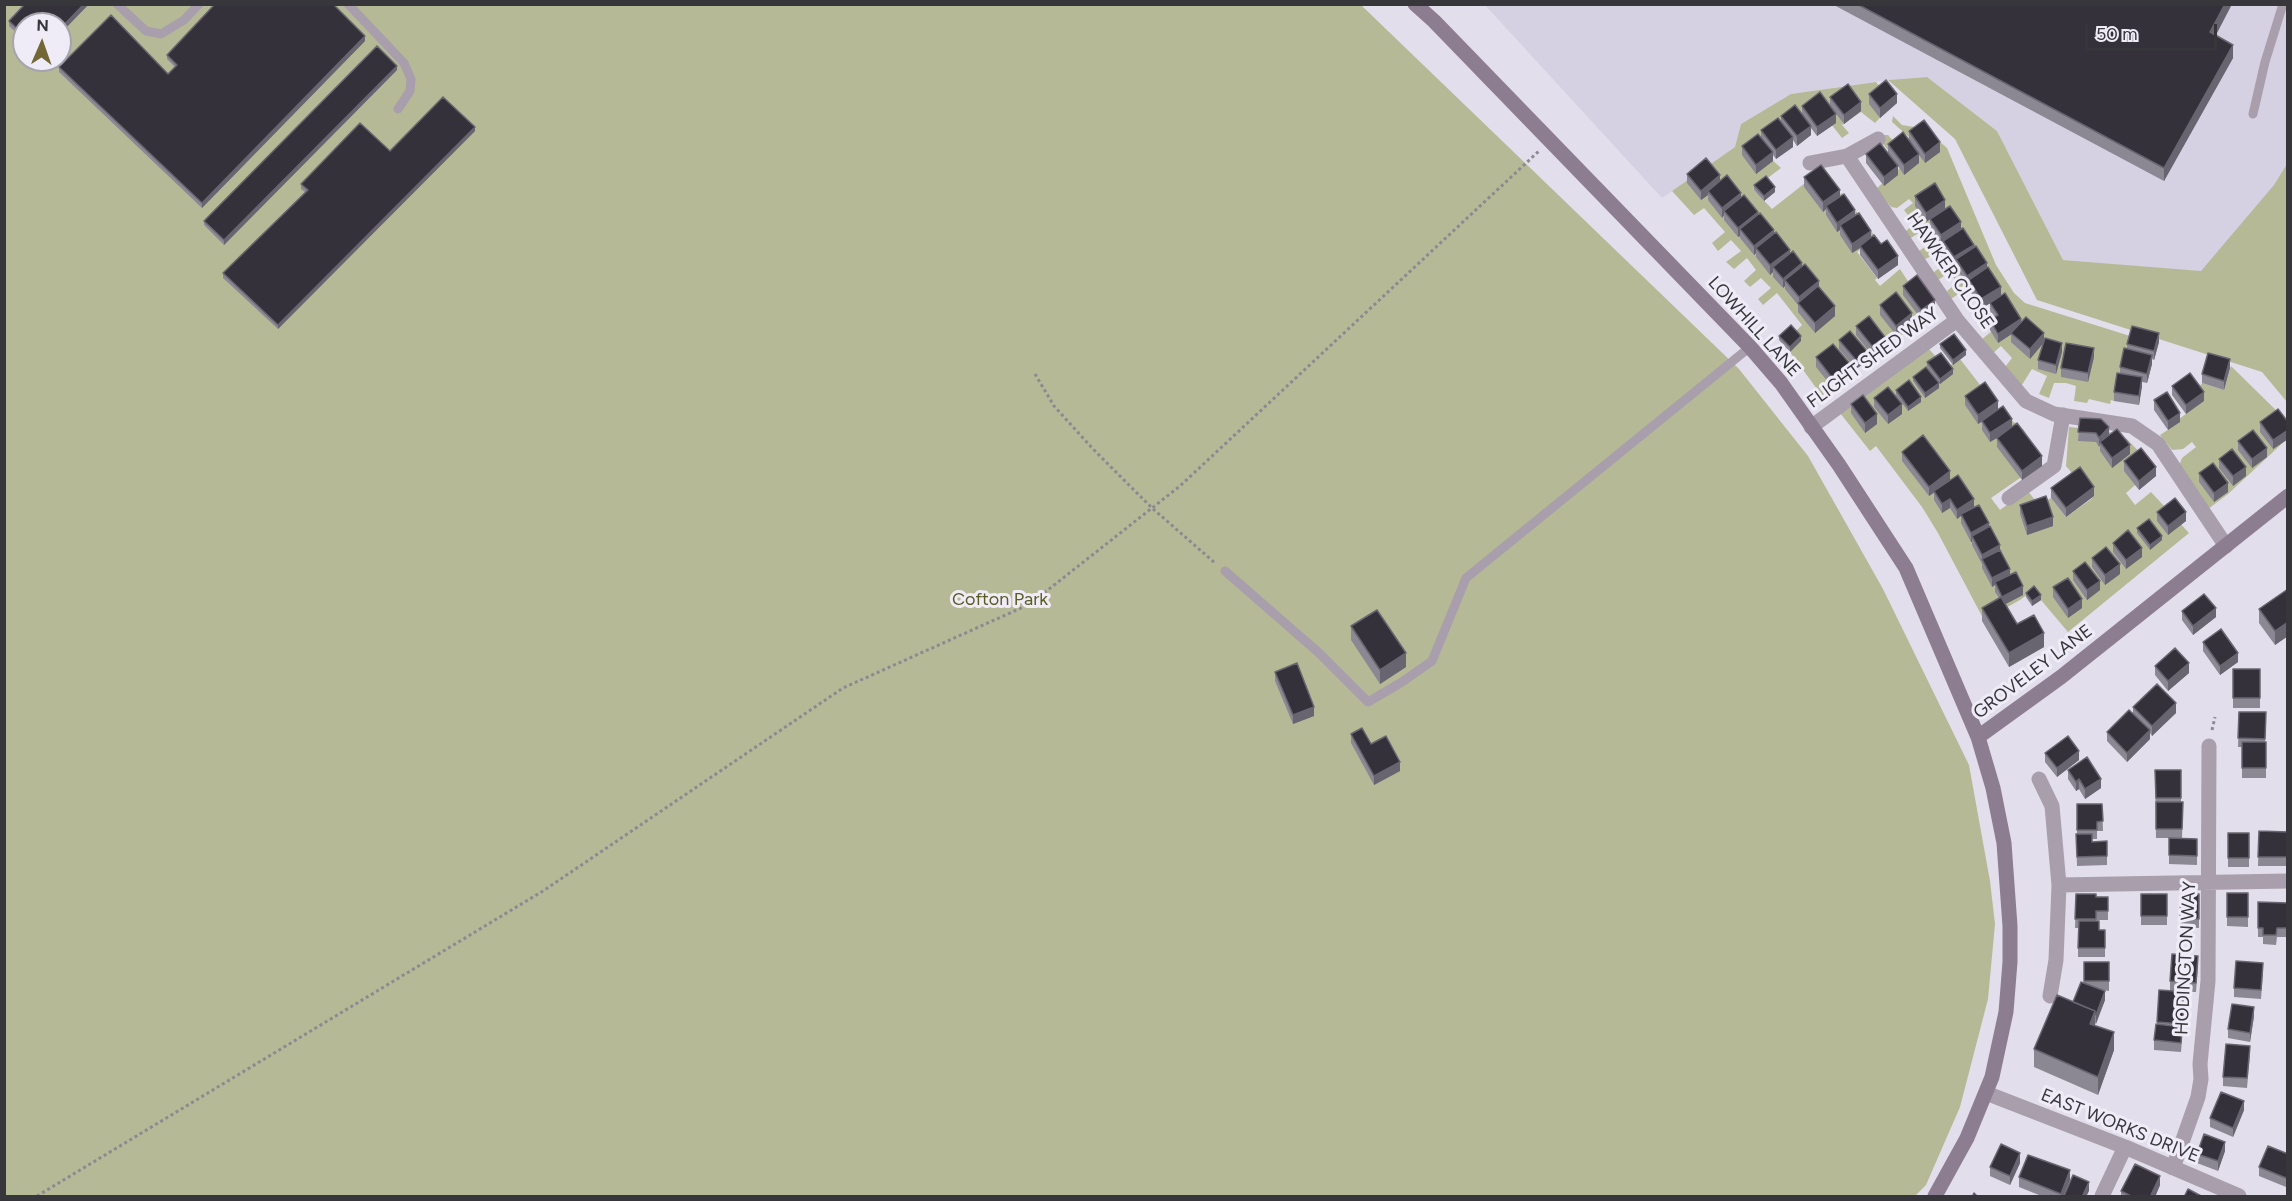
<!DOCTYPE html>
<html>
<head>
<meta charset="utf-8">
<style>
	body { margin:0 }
	#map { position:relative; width:2292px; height:1201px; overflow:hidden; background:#e2deeb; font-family:Figtree,sans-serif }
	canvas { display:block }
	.frame { position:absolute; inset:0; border:6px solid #37363b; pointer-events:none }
	.north { position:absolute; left:12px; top:12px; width:60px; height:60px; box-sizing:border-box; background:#efecf8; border:2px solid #a5a3ac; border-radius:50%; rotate:2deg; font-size:16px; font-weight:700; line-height:24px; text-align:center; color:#37363b }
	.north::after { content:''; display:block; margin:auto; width:21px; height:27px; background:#736835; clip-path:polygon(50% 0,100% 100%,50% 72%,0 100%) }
	.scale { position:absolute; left:2085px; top:24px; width:132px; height:27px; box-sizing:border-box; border:3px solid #37363b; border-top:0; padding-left:8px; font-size:18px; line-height:21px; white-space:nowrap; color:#37363b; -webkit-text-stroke:4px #efecf8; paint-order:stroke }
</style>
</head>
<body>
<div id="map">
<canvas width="2292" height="1201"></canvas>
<div class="frame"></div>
<div class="north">N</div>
<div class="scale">50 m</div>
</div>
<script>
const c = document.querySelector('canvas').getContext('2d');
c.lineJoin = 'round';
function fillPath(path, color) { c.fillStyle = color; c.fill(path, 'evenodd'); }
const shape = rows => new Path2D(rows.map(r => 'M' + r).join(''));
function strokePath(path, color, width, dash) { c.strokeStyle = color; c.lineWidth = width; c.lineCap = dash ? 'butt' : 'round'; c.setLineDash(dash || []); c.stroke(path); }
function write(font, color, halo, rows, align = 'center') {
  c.font = font + ' Figtree,sans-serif'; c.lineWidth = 6; c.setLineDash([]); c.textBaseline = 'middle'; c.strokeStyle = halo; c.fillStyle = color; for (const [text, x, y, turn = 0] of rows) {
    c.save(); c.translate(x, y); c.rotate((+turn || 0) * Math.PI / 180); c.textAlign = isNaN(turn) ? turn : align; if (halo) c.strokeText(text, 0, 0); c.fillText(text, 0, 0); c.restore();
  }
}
const built = shape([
	[1485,5,2287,5,2287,291,2269,277,2063,260,1997,131,1927,77,1888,80,1791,94,1741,124,1735,147,1662,198]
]);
const green = shape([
	[4,5,1361,5,1739,369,1808,456,1883,589,1969,765,1990,881,1995,924,1988,999,1960,1107,1926,1185,1915,1196,5,1196],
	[24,24,60,24,60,60,24,60],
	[1927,77,1997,131,2063,260,2201,271,2274,185,2287,164,2287,402,2262,372,2037,300,1955,139,1888,80],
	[1876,82,1893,104,1875,123,1861,112,1842,125,1849,133,1842,138,1816,105,1756,145,1781,168,1753,189,1772,209,1814,176,1836,198,1842,193,1846,197,1848,217,1856,211,1861,217,1851,225,1870,230,1877,238,1857,252,1877,278,1875,280,1880,286,1900,269,1926,309,1928,317,1863,362,1822,396,1790,352,1801,341,1794,333,1802,325,1777,293,1763,305,1758,299,1771,288,1761,278,1750,287,1744,281,1756,270,1747,258,1734,269,1726,262,1741,251,1731,240,1718,251,1712,243,1725,232,1704,208,1694,215,1672,191,1735,147,1741,124,1791,94],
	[1893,116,1902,125,1914,127,1938,140,1947,148,1996,265,2014,293,2025,303,2130,336,2114,401,2111,400,2110,404,2089,399,2087,403,2074,401,2076,386,2066,383,2054,383,2049,398,2039,394,2047,376,2032,369,2020,388,2002,371,2012,358,2001,346,1992,354,1981,340,1992,331,1982,319,1998,306,1977,281,1951,299,1947,291,1957,283,1950,272,1938,280,1933,273,1943,265,1936,254,1923,260,1918,252,1931,242,1922,231,1909,239,1903,233,1915,224,1904,210,1913,203,1909,199,1897,208,1891,207,1876,189,1901,167,1880,140,1882,135,1888,135,1899,147,1909,137,1892,122],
	[1929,349,1946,368,1960,359,2001,412,2024,430,2025,435,2020,478,1991,498,2000,510,2027,490,2039,505,2051,498,2066,517,2090,500,2094,496,2089,493,2066,466,2069,427,2107,431,2127,439,2143,456,2150,472,2126,493,2135,505,2151,492,2189,533,2068,632,2041,600,2036,588,2020,600,1984,620,1938,533,1922,507,1876,446,1870,451,1840,413],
	[2231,366,2287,421,2287,439,2228,494,2208,509,2179,466,2182,458,2196,447,2192,442,2183,449,2172,450,2160,435,2180,422,2179,419,2204,401,2197,391,2202,383,2224,390]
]);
const path = shape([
	[1035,374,1054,406,1093,449,1152,508,1215,563],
	[2212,730,2215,717],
	[37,1196,543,891,843,688,1030,604,1180,486,1539,151]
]);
const lane = shape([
	[117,4,146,31,161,34,184,20,199,4],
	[348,4,404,63,411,79,410,91,398,109],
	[2253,114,2265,62,2283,4],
	[1225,571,1318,652,1368,702,1402,682,1432,661,1466,578,1750,347]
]);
const street = shape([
	[1847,156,1957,320,2026,401,2054,414,2132,426,2158,444,2226,546],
	[1810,163,1847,156,1878,139],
	[1811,427,1957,320],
	[2009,498,2054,466,2063,415],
	[2039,779,2052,806,2059,885,2056,960,2050,996],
	[2059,885,2288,881],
	[1986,1093,2125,1147,2239,1196],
	[2173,1168,2198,1097,2201,1079,2200,1064,2208,981,2209,746],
	[2102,1196,2125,1147]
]);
const secondary = shape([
	[1415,4,1434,21,1750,347,1781,383,1839,465,1906,568,1978,737,1993,788,2004,843,2010,926,2010,962,2006,1012,1992,1077,1967,1138,1935,1196],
	[1978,737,2061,677,2288,496]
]);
const wall = shape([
	[25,4,89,4,60,34,60,24,24,24,24,40,9,26,9,21],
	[1832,4,2232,4,2216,35,2233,58,2164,181],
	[365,41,202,208,59,72,59,67,168,74,175,67,167,59,167,55],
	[397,70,224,245,204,225,204,221],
	[1869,94,1897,103,1880,118,1869,104],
	[1830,97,1861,111,1844,124,1830,106],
	[1802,106,1836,123,1817,136,1811,128,1811,135,1797,146,1793,140,1793,147,1776,159,1773,155,1773,161,1756,174,1742,155,1742,146,1761,137,1761,130,1781,122,1781,116,1802,113],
	[475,131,278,329,223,278,223,273,305,192,301,189,301,184,390,151],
	[1909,131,1940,152,1925,163,1919,155,1919,163,1904,175,1898,166,1898,175,1884,186,1866,163,1866,154,1888,153,1888,144,1909,140],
	[1687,174,1720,181,1741,197,1758,214,1790,254,1819,287,1835,316,1815,333,1798,312,1798,305,1785,289,1785,286,1783,288,1773,277,1773,272,1770,275,1756,257,1756,253,1754,255,1740,238,1740,236,1738,237,1724,220,1724,215,1722,218,1708,200,1708,195,1701,200,1687,183],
	[1804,177,1840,196,1855,215,1871,237,1898,265,1878,279,1860,255,1860,248,1852,253,1840,235,1840,230,1837,232,1826,215,1826,209,1823,212,1804,187],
	[1754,185,1775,192,1764,201,1754,190],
	[1915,196,1945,209,1974,248,1987,268,2001,296,2021,322,2062,352,2056,374,2038,369,2038,360,2043,344,2030,359,2011,342,2011,334,1998,343,1990,330,1990,320,1994,318,1990,312,1990,303,1981,309,1969,289,1969,284,1967,285,1956,268,1956,265,1954,267,1943,250,1943,243,1941,244,1930,228,1930,219,1926,222,1915,206],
	[1903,286,1935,309,1921,319,1903,295],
	[1880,305,1912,322,1896,335,1880,315],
	[1856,326,1885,346,1872,355,1856,335],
	[1779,336,1801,341,1790,352,1779,340],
	[1839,340,1867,361,1856,369,1839,349],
	[2159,342,2154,360,2152,359,2152,364,2147,383,2142,382,2139,405,2114,401,2114,392,2120,374,2120,367,2127,349,2127,344],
	[1940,344,1966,355,1953,365,1940,348],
	[1816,357,1851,375,1833,388,1816,367],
	[2094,357,2088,382,2061,377,2061,368],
	[1927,362,1953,374,1940,384,1927,367],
	[2230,368,2224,390,2202,383,2202,374],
	[1913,377,1939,388,1925,398,1913,381],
	[2172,386,2204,401,2186,414,2172,395],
	[1896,390,1921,402,1908,411,1896,395],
	[1965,396,1998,410,2042,466,2022,480,1997,447,1997,438,1990,442,1982,430,1982,422,1978,424,1965,405],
	[1874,398,1902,414,1888,424,1874,407],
	[2154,400,2180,422,2168,430,2154,410],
	[1851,404,1877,424,1865,433,1851,413],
	[2080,418,2109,435,2130,454,2112,468,2100,451,2100,446,2099,447,2096,442,2078,441],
	[2260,422,2288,422,2288,439,2273,449,2260,432],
	[2238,441,2267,457,2252,468,2238,450],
	[1902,452,1950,480,1989,527,2000,550,2010,575,2023,595,2005,604,2017,624,2044,647,2009,667,1982,621,1982,608,1999,598,1995,592,1995,585,1992,587,1982,568,1982,564,1972,545,1972,542,1971,542,1961,523,1961,516,1957,519,1950,508,1942,513,1934,500,1934,493,1929,496,1902,461],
	[2219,459,2246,476,2233,486,2219,468],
	[2124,461,2156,476,2139,490,2124,471],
	[2199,473,2228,492,2214,502,2199,482],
	[2051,488,2094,496,2066,517,2051,498],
	[2020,505,2053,526,2027,535,2020,514],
	[2157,512,2186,521,2168,535,2157,521],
	[2137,528,2162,540,2150,550,2137,533],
	[2113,543,2142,557,2126,569,2113,552],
	[2092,558,2120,574,2105,585,2092,567],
	[2073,571,2100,590,2087,600,2073,580],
	[2053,587,2082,608,2068,618,2053,597],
	[2288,589,2288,636,2275,645,2259,623,2259,609],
	[2026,593,2041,600,2032,606,2026,597],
	[2182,611,2216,617,2193,635,2182,620],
	[1351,626,1406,667,1380,684,1351,640],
	[2203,642,2238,662,2220,675,2203,651],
	[2155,666,2189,673,2168,691,2155,675],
	[2233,669,2260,669,2260,708,2233,708],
	[1275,672,1314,716,1293,724,1275,681],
	[2133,707,2176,713,2152,736,2150,733,2150,739,2127,762,2107,741,2107,732,2133,714],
	[2239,712,2266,712,2265,742,2266,742,2266,778,2242,778,2242,747,2238,747],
	[1351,734,1371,744,1400,771,1374,785,1351,743],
	[2045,753,2079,760,2057,777,2045,762],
	[2068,770,2101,788,2085,799,2079,789,2076,791,2068,779],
	[2155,770,2181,770,2181,802,2183,802,2182,838,2156,838],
	[2077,804,2102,804,2103,831,2097,831,2097,839,2092,839,2092,842,2107,841,2107,865,2077,866,2076,834,2077,834],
	[2259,831,2288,832,2288,866,2258,866],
	[2228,833,2249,833,2249,867,2228,867],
	[2169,838,2197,839,2197,865,2169,864],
	[2227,893,2248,893,2248,927,2227,926],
	[2076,894,2096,897,2108,897,2108,920,2096,920,2099,930,2105,930,2105,957,2078,957,2078,928,2075,928],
	[2141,894,2167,894,2167,925,2141,925],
	[2181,894,2199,894,2199,928,2180,927],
	[2258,902,2288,903,2288,937,2277,937,2276,945,2263,944,2263,937,2258,937],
	[2084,962,2109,962,2109,991,2103,990,2105,1000,2095,1025,2114,1050,2098,1095,2034,1067,2034,1049,2073,1002,2084,983],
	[2198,965,2196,992,2187,992,2186,1014,2184,1014,2181,1052,2154,1050,2154,1040,2157,1024,2159,990,2170,991,2170,981],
	[2263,972,2261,999,2234,997,2234,988],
	[2254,1016,2250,1042,2228,1038,2228,1029],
	[2250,1055,2247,1088,2223,1086,2223,1077],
	[2244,1110,2233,1137,2210,1127,2210,1118],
	[2225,1151,2218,1171,2197,1163,2197,1154],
	[2288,1154,2288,1183,2286,1187,2259,1176,2259,1167],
	[2020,1163,2010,1185,1990,1176,1990,1167],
	[2019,1177,2070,1180,2063,1197,2044,1197,2019,1187],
	[2160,1185,2155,1197,2121,1197,2121,1191]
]);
const shadedWall = shape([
	[84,4,89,4,60,34,60,29],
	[2225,4,2232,4,2210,46,2210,32],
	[365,36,365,41,202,208,202,203],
	[2233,45,2233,58,2164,181,2164,168],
	[397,66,397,70,224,245,224,240],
	[1897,94,1897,103,1880,118,1880,108],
	[1861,102,1861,111,1844,124,1844,115],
	[1836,114,1836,123,1817,136,1817,127],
	[1811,126,1811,135,1797,146,1797,136],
	[475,127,475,131,278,329,278,325],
	[1793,137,1793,147,1776,159,1776,150],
	[1940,142,1940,152,1925,163,1925,154],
	[1773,152,1773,161,1756,174,1756,165],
	[1919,154,1919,163,1904,175,1904,165],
	[1898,166,1898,175,1884,186,1884,177],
	[1720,175,1720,184,1708,191,1708,195,1701,200,1701,191],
	[1775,187,1775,192,1764,201,1764,196],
	[1840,190,1840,199,1826,206,1826,209,1823,212,1823,202],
	[1741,193,1741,202,1724,211,1724,215,1722,218,1722,208],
	[1945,200,1945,209,1926,222,1926,213],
	[1855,210,1855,220,1840,225,1840,230,1837,232,1837,223],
	[1758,212,1758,222,1740,229,1740,236,1738,237,1738,228],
	[1961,222,1961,232,1943,241,1943,243,1941,244,1941,235],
	[1774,230,1774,239,1756,248,1756,253,1754,255,1754,246],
	[1871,231,1871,240,1860,246,1860,248,1852,253,1852,244],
	[1974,245,1974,254,1956,259,1956,265,1954,267,1954,257],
	[1790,250,1790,259,1773,267,1773,272,1770,275,1770,265],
	[1898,256,1898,265,1878,279,1878,270],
	[1802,263,1802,272,1785,280,1785,286,1783,288,1783,279],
	[1987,263,1987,272,1969,280,1969,284,1967,285,1967,276],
	[1819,281,1819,291,1799,304,1799,297],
	[2001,287,2001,296,1981,309,1981,299],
	[1935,300,1935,309,1921,319,1921,310],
	[1835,306,1835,316,1815,333,1815,323],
	[1912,313,1912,322,1896,335,1896,326],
	[2021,319,2021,328,1998,343,1998,334],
	[2044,333,2044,342,2030,359,2030,349],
	[2159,333,2159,342,2154,360,2154,351],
	[1801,336,1801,341,1790,352,1790,347],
	[1885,337,1885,346,1872,355,1872,346],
	[2062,343,2062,352,2056,374,2056,365],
	[2094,348,2094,357,2088,382,2088,373],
	[1966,350,1966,355,1953,365,1953,360],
	[1867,351,1867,361,1856,369,1856,360],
	[2152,355,2152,364,2147,383,2147,374],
	[2230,359,2230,368,2224,390,2224,381],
	[1851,365,1851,375,1833,388,1833,379],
	[1953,369,1953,374,1940,384,1940,379],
	[2142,377,2142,387,2139,405,2139,396],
	[1939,383,1939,388,1925,398,1925,393],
	[2204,392,2204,401,2186,414,2186,405],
	[1921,397,1921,402,1908,411,1908,407],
	[1998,401,1998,410,1978,424,1978,415],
	[1902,404,1902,414,1888,424,1888,415],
	[2180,413,2180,422,2168,430,2168,421],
	[1877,414,1877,424,1865,433,1865,423],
	[2012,419,2012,429,1990,442,1990,433],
	[2109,427,2109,436,2100,442,2099,447,2099,438],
	[2288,430,2288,439,2273,449,2273,440],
	[2130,445,2130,454,2112,468,2112,458],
	[2267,448,2267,457,2252,468,2252,459],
	[2042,456,2042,466,2022,480,2022,471],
	[2156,467,2156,476,2139,490,2139,481],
	[2246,467,2246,476,2233,486,2233,476],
	[1950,471,1950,480,1929,496,1929,487],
	[2228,483,2228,492,2214,502,2214,493],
	[2094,487,2094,496,2066,517,2066,508],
	[1950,499,1950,508,1942,513,1942,504],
	[1974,499,1974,509,1961,514,1961,516,1957,519,1957,510],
	[2186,512,2186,521,2168,535,2168,526],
	[2053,517,2053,526,2027,535,2027,526],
	[1989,523,1989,532,1972,536,1972,542,1971,542,1971,533],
	[2162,536,2162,540,2150,550,2150,545],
	[2000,545,2000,555,1982,559,1982,555],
	[2142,548,2142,557,2126,569,2126,560],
	[2120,564,2120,574,2105,585,2105,575],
	[2010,569,2010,578,1995,582,1995,585,1992,587,1992,578],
	[2100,581,2100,590,2087,600,2087,590],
	[2023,586,2023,595,2002,606,2002,597],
	[2041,595,2041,600,2032,606,2032,601],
	[2082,599,2082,608,2068,618,2068,609],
	[2216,608,2216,617,2193,635,2193,626],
	[2288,622,2288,636,2275,645,2275,631],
	[2044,633,2044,647,2009,667,2009,653],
	[1406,653,1406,667,1380,684,1380,670],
	[2238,653,2238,662,2220,675,2220,666],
	[2189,663,2189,673,2168,691,2168,681],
	[2176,703,2176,713,2152,736,2152,726],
	[1314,707,1314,716,1293,724,1293,715],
	[2150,730,2150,739,2127,762,2127,753],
	[2079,751,2079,760,2057,777,2057,768],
	[1400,762,1400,771,1374,785,1374,776],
	[2079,779,2079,789,2076,791,2076,782],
	[2101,779,2101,788,2085,799,2085,789],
	[2105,991,2105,1000,2096,1024,2096,1015],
	[2254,1007,2254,1016,2250,1042,2250,1033],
	[2095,1011,2095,1029,2090,1024],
	[2114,1032,2114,1050,2098,1095,2098,1077],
	[2244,1101,2244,1110,2233,1137,2233,1128],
	[2225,1142,2225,1151,2218,1171,2218,1161],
	[2020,1153,2020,1163,2010,1185,2010,1176],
	[2070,1170,2070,1180,2063,1197,2061,1197,2061,1194],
	[2288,1174,2288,1183,2286,1187,2286,1178],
	[2160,1176,2160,1185,2155,1197,2150,1197],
	[2089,1182,2089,1191,2086,1197,2082,1197]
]);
const building = shape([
	[25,4,84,4,60,29,60,24,24,24,24,35,9,21,25,4],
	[215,4,333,4,365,36,202,203,59,67,111,15,168,74,177,65,167,55,215,4],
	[1857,4,2225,4,2210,32,2233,45,2164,168,1857,4],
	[377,46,397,66,224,240,204,221,377,46],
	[1886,80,1897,94,1880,108,1869,94,1886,80],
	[1848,84,1861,102,1844,115,1830,97,1848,84],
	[1820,92,1836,114,1817,127,1802,106,1820,92],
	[443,97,475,127,278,325,223,273,308,190,301,184,360,123,390,151,443,97],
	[1795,105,1811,126,1797,136,1781,116,1795,105],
	[1778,118,1793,137,1776,150,1761,130,1778,118],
	[1924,120,1940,142,1925,154,1909,131,1924,120],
	[1903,132,1919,154,1904,165,1888,144,1903,132],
	[1758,134,1773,152,1756,165,1742,146,1758,134],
	[1880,143,1898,166,1884,177,1866,154,1880,143],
	[1706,158,1720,175,1701,191,1687,174,1706,158],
	[1821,165,1840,190,1823,202,1804,177,1821,165],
	[1727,175,1741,193,1722,208,1708,191,1727,175],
	[1766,176,1775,187,1764,196,1754,185,1766,176],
	[1935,183,1945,200,1926,213,1915,196,1935,183],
	[1844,194,1855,210,1837,223,1826,206,1844,194],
	[1744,195,1758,212,1738,228,1724,211,1744,195],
	[1950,206,1961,222,1941,235,1930,219,1950,206],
	[1760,213,1774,230,1754,246,1740,229,1760,213],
	[1859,213,1871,231,1852,244,1840,225,1859,213],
	[1963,228,1974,245,1954,257,1943,241,1963,228],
	[1776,232,1790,250,1770,265,1756,248,1776,232],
	[1874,235,1881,244,1887,240,1898,256,1878,270,1860,246,1874,235],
	[1976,246,1987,263,1967,276,1956,259,1976,246],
	[1793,251,1802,263,1783,279,1773,267,1793,251],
	[1805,264,1819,281,1799,297,1785,280,1805,264],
	[1988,267,2001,287,1981,299,1969,280,1988,267],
	[1917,275,1935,300,1921,310,1903,286,1917,275],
	[1818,286,1835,306,1815,323,1798,303,1818,286],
	[1896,292,1912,313,1896,326,1880,305,1896,292],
	[2005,293,2021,319,1998,334,1990,320,1998,315,1990,303,2005,293],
	[1869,316,1885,337,1872,346,1856,326,1869,316],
	[2026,317,2044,333,2030,349,2011,333,2026,317],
	[1791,325,1801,336,1790,347,1779,336,1791,325],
	[2132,326,2159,333,2154,351,2127,344,2132,326],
	[1850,331,1867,351,1856,360,1839,340,1850,331],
	[1954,334,1966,350,1953,360,1940,344,1954,334],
	[2045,338,2062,343,2056,365,2038,360,2045,338],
	[2066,343,2094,348,2088,373,2061,368,2066,343],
	[1833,344,1851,365,1833,379,1816,357,1833,344],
	[2124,348,2152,355,2147,374,2120,367,2124,348],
	[1941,353,1953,369,1940,379,1927,362,1941,353],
	[2208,353,2230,359,2224,381,2202,374,2208,353],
	[1926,367,1939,383,1925,393,1913,377,1926,367],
	[2117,373,2142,377,2139,396,2114,392,2117,373],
	[2190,373,2204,392,2186,405,2172,386,2190,373],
	[1909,380,1921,397,1908,407,1896,390,1909,380],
	[1985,382,1998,401,1978,415,1965,396,1985,382],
	[1888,387,1902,404,1888,415,1874,398,1888,387],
	[2167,392,2180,413,2168,421,2154,400,2167,392],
	[1863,395,1877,414,1865,423,1851,404,1863,395],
	[2003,406,2012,419,1990,433,1982,421,2003,406],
	[2278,409,2288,422,2288,430,2273,440,2260,422,2278,409],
	[2080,418,2101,419,2109,427,2099,438,2096,433,2078,432,2080,418],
	[2017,423,2042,456,2022,471,1997,438,2017,423],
	[2117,429,2130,445,2112,458,2100,442,2117,429],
	[2253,430,2267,448,2252,459,2238,441,2253,430],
	[1923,435,1950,471,1929,487,1902,452,1923,435],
	[2141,448,2156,467,2139,481,2124,461,2141,448],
	[2232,449,2246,467,2233,476,2219,459,2232,449],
	[2213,463,2228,483,2214,493,2199,473,2213,463],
	[2080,467,2094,487,2066,508,2051,488,2080,467],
	[1958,475,1974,499,1957,510,1950,499,1942,504,1934,491,1958,475],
	[2046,496,2053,517,2027,526,2020,505,2046,496],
	[2175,498,2186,512,2168,526,2157,512,2175,498],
	[1979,505,1989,523,1971,533,1961,514,1979,505],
	[2149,519,2162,536,2150,545,2137,528,2149,519],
	[1990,526,2000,545,1982,555,1972,536,1990,526],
	[2128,530,2142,548,2126,560,2113,543,2128,530],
	[2106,547,2120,564,2105,575,2092,558,2106,547],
	[2000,550,2010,569,1992,578,1982,559,2000,550],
	[2085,562,2100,581,2087,590,2073,571,2085,562],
	[2016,572,2023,586,2002,597,1995,582,2016,572],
	[2068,578,2082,599,2068,609,2053,587,2068,578],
	[2034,586,2041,595,2032,601,2026,593,2034,586],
	[2288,589,2288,622,2275,631,2259,609,2288,589],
	[2204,594,2216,608,2193,626,2182,611,2204,594],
	[2001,597,2017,624,2034,615,2044,633,2009,653,1982,608,2001,597],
	[1377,610,1406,653,1380,670,1351,626,1377,610],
	[2221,629,2238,653,2220,666,2203,642,2221,629],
	[2175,648,2189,663,2168,681,2155,666,2175,648],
	[1297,663,1314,707,1293,715,1275,672,1297,663],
	[2233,669,2260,669,2260,698,2233,698,2233,669],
	[2157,684,2176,703,2152,726,2133,707,2157,684],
	[2129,710,2150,730,2127,753,2107,732,2129,710],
	[2239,712,2266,712,2265,739,2238,738,2239,712],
	[1362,728,1371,744,1386,736,1400,762,1374,776,1351,734,1362,728],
	[2068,736,2079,751,2057,768,2045,753,2068,736],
	[2242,742,2266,742,2266,768,2242,768,2242,742],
	[2087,757,2101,779,2085,789,2079,779,2076,782,2068,770,2087,757],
	[2155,770,2181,770,2181,798,2156,798,2155,770],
	[2156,802,2183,802,2182,829,2156,829,2156,802],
	[2077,804,2102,804,2103,821,2097,822,2097,830,2077,830,2077,804],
	[2259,831,2288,832,2288,857,2258,857,2259,831],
	[2228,833,2249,833,2249,858,2228,858,2228,833],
	[2076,834,2092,834,2092,842,2107,841,2107,856,2077,857,2076,834],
	[2169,838,2197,839,2197,856,2169,855,2169,838],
	[2227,893,2248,893,2248,917,2227,917,2227,893],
	[2076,894,2096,894,2096,897,2108,897,2108,911,2096,911,2096,919,2075,919,2076,894],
	[2141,894,2167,894,2167,916,2141,916,2141,894],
	[2181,894,2199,894,2199,919,2180,918,2181,894],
	[2258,902,2288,903,2288,928,2277,928,2276,935,2263,935,2263,928,2258,928,2258,902],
	[2079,921,2099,921,2099,930,2105,930,2105,948,2078,948,2079,921],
	[2172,954,2198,956,2196,983,2170,981,2172,954],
	[2236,961,2263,963,2261,990,2234,988,2236,961],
	[2084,962,2109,962,2109,981,2084,981,2084,962],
	[2081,982,2105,991,2096,1015,2095,1014,2095,1011,2073,1002,2081,982],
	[2159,990,2187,992,2186,1005,2184,1005,2182,1024,2157,1022,2159,990],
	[2057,995,2095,1011,2090,1024,2114,1032,2098,1077,2034,1049,2057,995],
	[2232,1004,2254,1007,2250,1033,2228,1029,2232,1004],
	[2156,1024,2182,1027,2181,1043,2154,1040,2156,1024],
	[2226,1044,2250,1046,2247,1078,2223,1077,2226,1044],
	[2221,1092,2244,1101,2233,1128,2210,1118,2221,1092],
	[2204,1134,2225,1142,2218,1161,2197,1154,2204,1134],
	[2001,1144,2020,1153,2010,1176,1990,1167,2001,1144],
	[2268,1146,2288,1154,2288,1174,2286,1178,2259,1167,2268,1146],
	[2028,1155,2070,1170,2061,1194,2019,1177,2028,1155],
	[2135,1164,2160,1176,2150,1197,2133,1197,2121,1191,2135,1164],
	[2073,1175,2089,1182,2082,1197,2064,1196,2073,1175],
	[2188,1189,2203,1197,2184,1197,2188,1189],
	[1974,1193,1978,1197,1972,1197,1974,1193]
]);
const streetNames = [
	["HAWKER CLOSE",1950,271,55],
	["LOWHILL LANE",1754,327,48],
	["FLIGHT SHED WAY",1873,358,-36],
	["GROVELEY LANE",2033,672,-37],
	["HODINGTON WAY",2186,958,-87],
	["EAST WORKS DRIVE",2120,1126,22]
];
const parkNames = [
	["Cofton Park",1000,600]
];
fillPath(built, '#d6d0e3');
fillPath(green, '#b6b996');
strokePath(path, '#8b8992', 3, [3, 3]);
strokePath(lane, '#a89eac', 9);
strokePath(street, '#a89eac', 15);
strokePath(secondary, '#8d7d91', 15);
fillPath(wall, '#8b8893');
fillPath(shadedWall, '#686570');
fillPath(building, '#34313b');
strokePath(building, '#686570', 1.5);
write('18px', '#37363b', '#efecf8', streetNames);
write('18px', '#595b1f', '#efecf8', parkNames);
</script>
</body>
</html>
